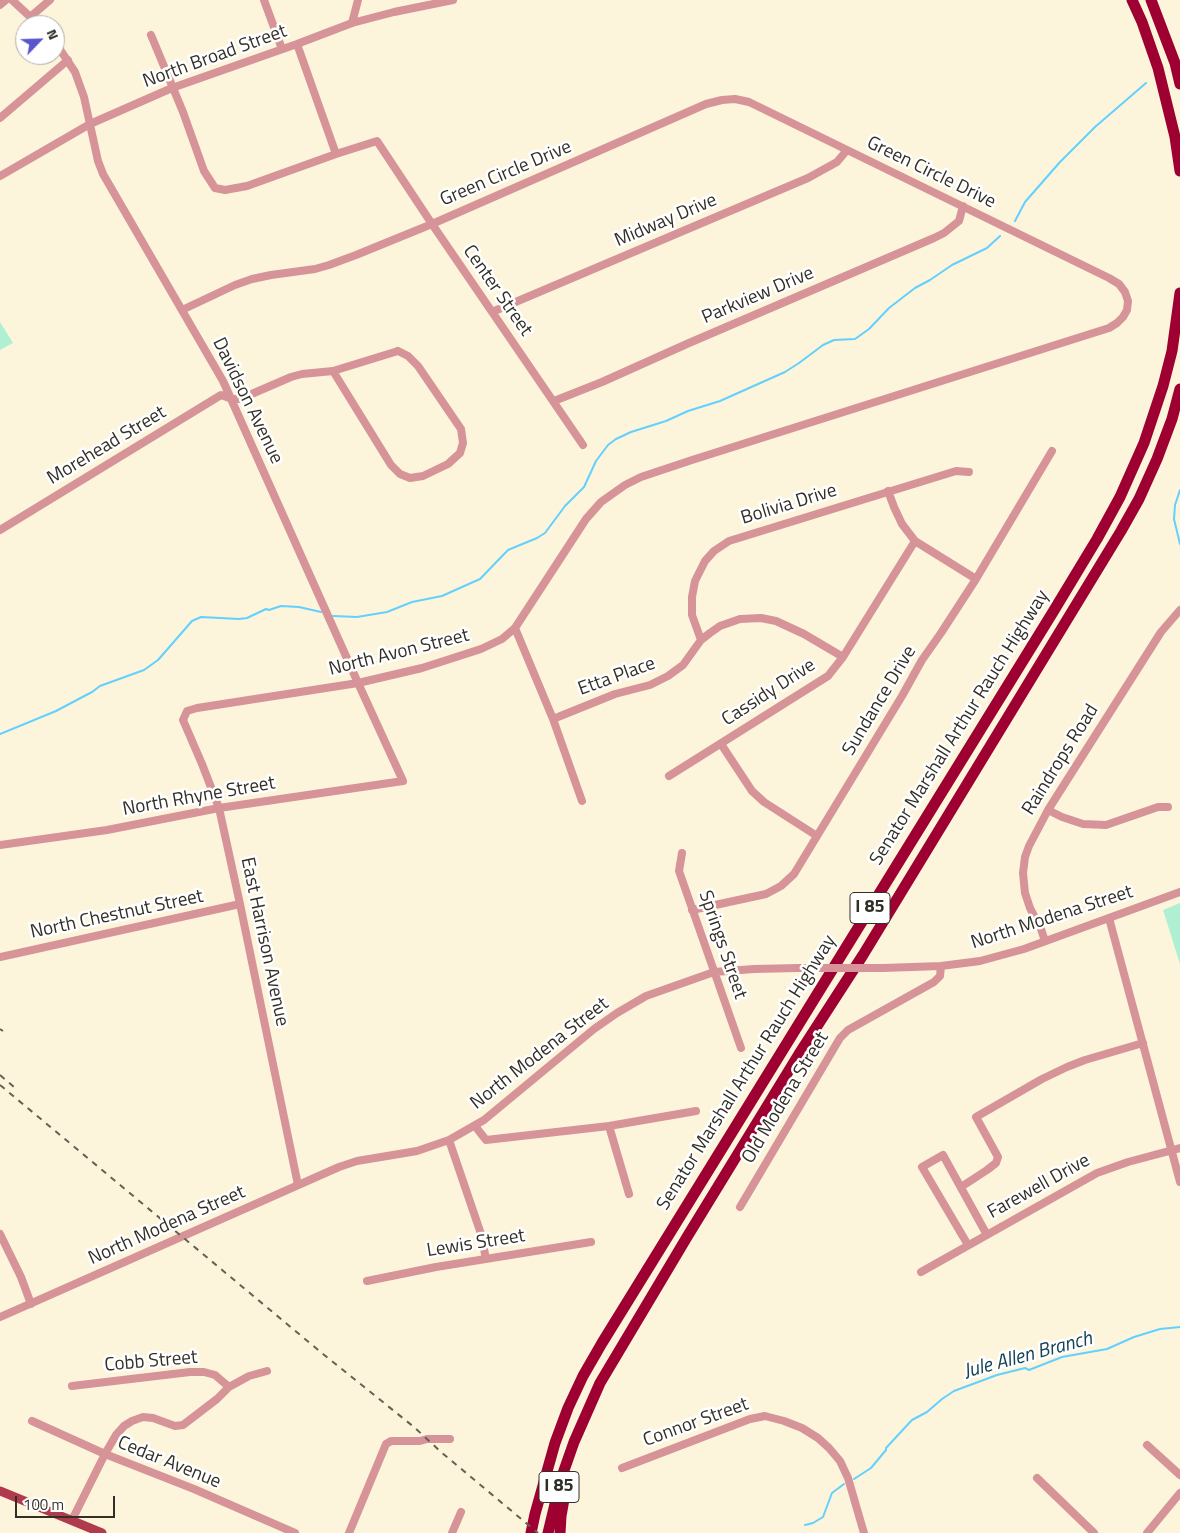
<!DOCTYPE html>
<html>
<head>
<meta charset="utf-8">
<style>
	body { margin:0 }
	#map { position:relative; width:1180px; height:1533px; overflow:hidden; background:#fdf4dc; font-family:"Titillium Web",sans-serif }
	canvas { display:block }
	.north { position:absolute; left:15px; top:15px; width:50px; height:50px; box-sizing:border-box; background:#fff; border:1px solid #adaca8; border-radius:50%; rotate:66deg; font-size:14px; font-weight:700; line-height:20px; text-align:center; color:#322f26 }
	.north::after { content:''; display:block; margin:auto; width:18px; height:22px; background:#5855cd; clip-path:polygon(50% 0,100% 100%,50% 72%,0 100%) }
	.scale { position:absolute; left:15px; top:1496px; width:100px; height:22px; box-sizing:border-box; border:2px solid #322f26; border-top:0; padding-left:6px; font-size:15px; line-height:18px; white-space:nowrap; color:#322f26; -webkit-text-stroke:4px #fff; paint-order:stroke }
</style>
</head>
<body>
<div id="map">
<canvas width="1180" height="1533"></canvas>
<div class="north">N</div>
<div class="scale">100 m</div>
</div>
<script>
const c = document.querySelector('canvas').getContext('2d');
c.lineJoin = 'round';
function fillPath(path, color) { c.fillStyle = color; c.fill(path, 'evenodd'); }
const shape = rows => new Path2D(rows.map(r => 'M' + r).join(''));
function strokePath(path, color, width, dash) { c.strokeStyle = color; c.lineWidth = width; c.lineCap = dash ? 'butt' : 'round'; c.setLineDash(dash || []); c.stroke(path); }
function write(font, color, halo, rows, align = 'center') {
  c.font = font + ' "Titillium Web",sans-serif'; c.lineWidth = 5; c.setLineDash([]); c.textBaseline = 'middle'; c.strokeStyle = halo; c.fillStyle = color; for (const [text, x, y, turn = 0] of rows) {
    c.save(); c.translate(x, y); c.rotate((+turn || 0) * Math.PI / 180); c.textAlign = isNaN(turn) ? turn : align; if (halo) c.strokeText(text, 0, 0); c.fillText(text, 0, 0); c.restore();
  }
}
const green = shape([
	[0,322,13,343,0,350],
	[1180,903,1180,964,1163,910]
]);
const stream = shape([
	[1015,221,1025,202,1060,162,1095,127,1146,83],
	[1180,490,1175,505,1174,519,1180,544],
	[333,616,357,617,387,612,412,602,442,596,480,579,508,550,537,538,545,533,565,506,584,487,596,461,608,445,616,439,631,432,666,421,688,411,720,401,785,372,799,363,823,345,834,340,855,339,869,329,889,308,915,288,930,280,952,265,987,248,1000,236],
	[0,734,56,711,92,692,100,686,144,670,158,660,192,621,201,617,239,619,247,618,266,609,269,610,281,606,299,607,321,612],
	[854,1479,871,1468,886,1450,886,1448,912,1420,927,1412,942,1399,954,1391,997,1375,1025,1368,1029,1370,1062,1357,1107,1349,1134,1337,1160,1329,1180,1327],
	[805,1525,813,1523,823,1517,832,1493,844,1484]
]);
const minor = shape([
	[12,0,39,25],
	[264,0,282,49],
	[0,5,6,0],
	[30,17,50,0],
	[352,23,358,0],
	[151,35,183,112,204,171,215,188,225,190,247,186,336,154,377,141,432,224,583,445],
	[297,44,336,154],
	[0,118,68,60],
	[0,176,90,124,172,88,297,44,352,23,394,12,453,0],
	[182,310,235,285,252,279,271,275,315,269,329,265,356,255,432,224,706,104,722,100,735,99,749,102,1109,278,1119,284,1125,292,1128,301,1127,310,1123,317,1117,323,1109,328,692,460,641,477,625,485,601,502,586,519,515,628,502,639,481,649,422,668,358,683,197,708,187,711,183,720,202,764,219,808,240,904,298,1185],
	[492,312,808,178,837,162,847,150],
	[398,351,408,356,418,366,461,429,463,443,460,453,448,464,423,476,410,478,400,474,391,465,333,371,398,351],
	[554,401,602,382,689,343,934,238,944,233,959,221,963,206],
	[888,491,894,507,902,524,915,541,976,579],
	[0,530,221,395,232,399,240,399,291,377,302,374,333,371],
	[515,628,553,719,582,801],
	[701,640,692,615,692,597,695,581,705,561,714,551,729,541,956,471,969,472],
	[553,719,615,694,650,685,668,676,683,665,701,640,710,633,720,626,740,619,761,618,776,621,804,634,843,657],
	[721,744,752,791,764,802,817,836],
	[669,776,828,676,843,657,915,541],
	[1048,810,1062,817,1083,824,1106,825,1158,807,1168,807],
	[0,845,107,830,219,808,403,781,358,683,223,381,103,174,98,161,84,97,75,72,55,42],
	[682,853,679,871,741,1048],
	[692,910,766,894,781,886,794,874,902,696,922,660,941,633,976,579,1052,451],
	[1109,918,1180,1182],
	[1045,941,1041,929,1030,908,1025,893,1023,873,1025,857,1029,846,1048,810,1161,632,1180,610],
	[0,957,240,904],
	[883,968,941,966,980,961,1024,949,1180,892],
	[475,1126,486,1140,609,1126,696,1111],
	[609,1126,629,1194],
	[449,1140,481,1234,486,1259],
	[961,1187,987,1170,996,1163,998,1157,976,1117,1042,1079,1067,1067,1085,1060,1143,1043],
	[740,1207,840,1038,848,1030,934,982,940,976,941,966],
	[0,1234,21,1277,31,1304],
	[968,1245,922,1167,943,1155,987,1235],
	[921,1272,1097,1173,1128,1162,1180,1148],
	[367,1281,436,1267,591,1242],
	[0,1317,339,1167,357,1161,417,1151,449,1140,484,1120,594,1029,617,1013,646,996,714,972,754,969,798,968],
	[72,1386,190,1372,204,1372,215,1375,229,1387],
	[32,1421,105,1454,194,1489,295,1533],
	[1147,1445,1180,1475],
	[622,1468,750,1419,765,1416,784,1421,802,1428,818,1438,829,1448,840,1461,848,1478,864,1533],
	[1037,1478,1094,1533],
	[72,1520,105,1454,116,1435,124,1426,132,1421,143,1417,153,1418,175,1426,183,1425,217,1399,229,1387,249,1376,267,1371],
	[349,1533,386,1444,391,1441,420,1441,427,1439,450,1439],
	[452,1533,461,1512],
	[1147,1533,1180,1493]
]);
const major = shape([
	[0,1491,102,1533]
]);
const highway = shape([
	[1132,0,1142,22,1158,68,1175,137,1180,171],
	[1151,0,1175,63,1180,84],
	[531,1533,535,1514,555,1443,568,1408,583,1376,602,1343,1053,612,1097,539,1120,497,1144,443,1163,386,1172,351,1180,293],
	[548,1533,561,1479,574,1442,600,1383,687,1237,799,1054,863,955,1121,531,1139,499,1157,459,1172,419,1180,389],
	[560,1533,561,1516,566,1488]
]);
const rail = shape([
	[0,1029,3,1031],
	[0,1075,14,1087],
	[0,1085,323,1354,414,1427,441,1452,538,1533]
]);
const minorBridge = shape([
	[798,968,883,968]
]);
const shields = [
	[870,908,40],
	[559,1487,40]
];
const shieldNames = [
	["I 85",870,908],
	["I 85",559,1487]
];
const streetNames = [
	["North Broad Street",215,57,-20],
	["Green Circle Drive",931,173,26],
	["Green Circle Drive",506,174,-23],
	["Midway Drive",666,221,-23],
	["Center Street",497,291,55],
	["Parkview Drive",758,296,-23],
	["Davidson Avenue",247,401,64],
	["Morehead Street",107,446,-31],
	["Bolivia Drive",789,505,-17],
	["North Avon Street",399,653,-14],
	["Etta Place",617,677,-20],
	["Cassidy Drive",769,693,-33],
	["Sundance Drive",880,701,-59],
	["Senator Marshall Arthur Rauch Highway",960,728,-58],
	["Raindrops Road",1061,760,-58],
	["North Rhyne Street",199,797,-10],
	["North Chestnut Street",117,915,-12],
	["North Modena Street",1052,918,-18],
	["East Harrison Avenue",264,942,78],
	["Springs Street",722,945,71],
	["North Modena Street",540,1054,-38],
	["Senator Marshall Arthur Rauch Highway",747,1073,-58],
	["Old Modena Street",786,1098,-59],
	["Farewell Drive",1039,1187,-29],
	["North Modena Street",167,1226,-24],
	["Lewis Street",476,1244,-9],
	["Cobb Street",151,1362,-5],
	["Connor Street",696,1423,-20],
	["Cedar Avenue",169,1463,22]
];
const waterNames = [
	["Jule Allen Branch",1028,1356,-15]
];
fillPath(green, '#aff0d2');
strokePath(stream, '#63d0fd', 2);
strokePath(minor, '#d69498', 8);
strokePath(major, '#b03b4c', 9);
strokePath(highway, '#9e0131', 11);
strokePath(rail, '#646053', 2, [6, 6]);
strokePath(minorBridge, '#d69498', 8);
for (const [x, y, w] of shields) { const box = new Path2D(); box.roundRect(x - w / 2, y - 15.5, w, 31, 4); c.fillStyle = '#fff'; c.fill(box); strokePath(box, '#322f26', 1); }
write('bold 18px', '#322f26', null, shieldNames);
write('19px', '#322f26', '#fff', streetNames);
write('italic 20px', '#144356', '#fff', waterNames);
</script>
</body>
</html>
